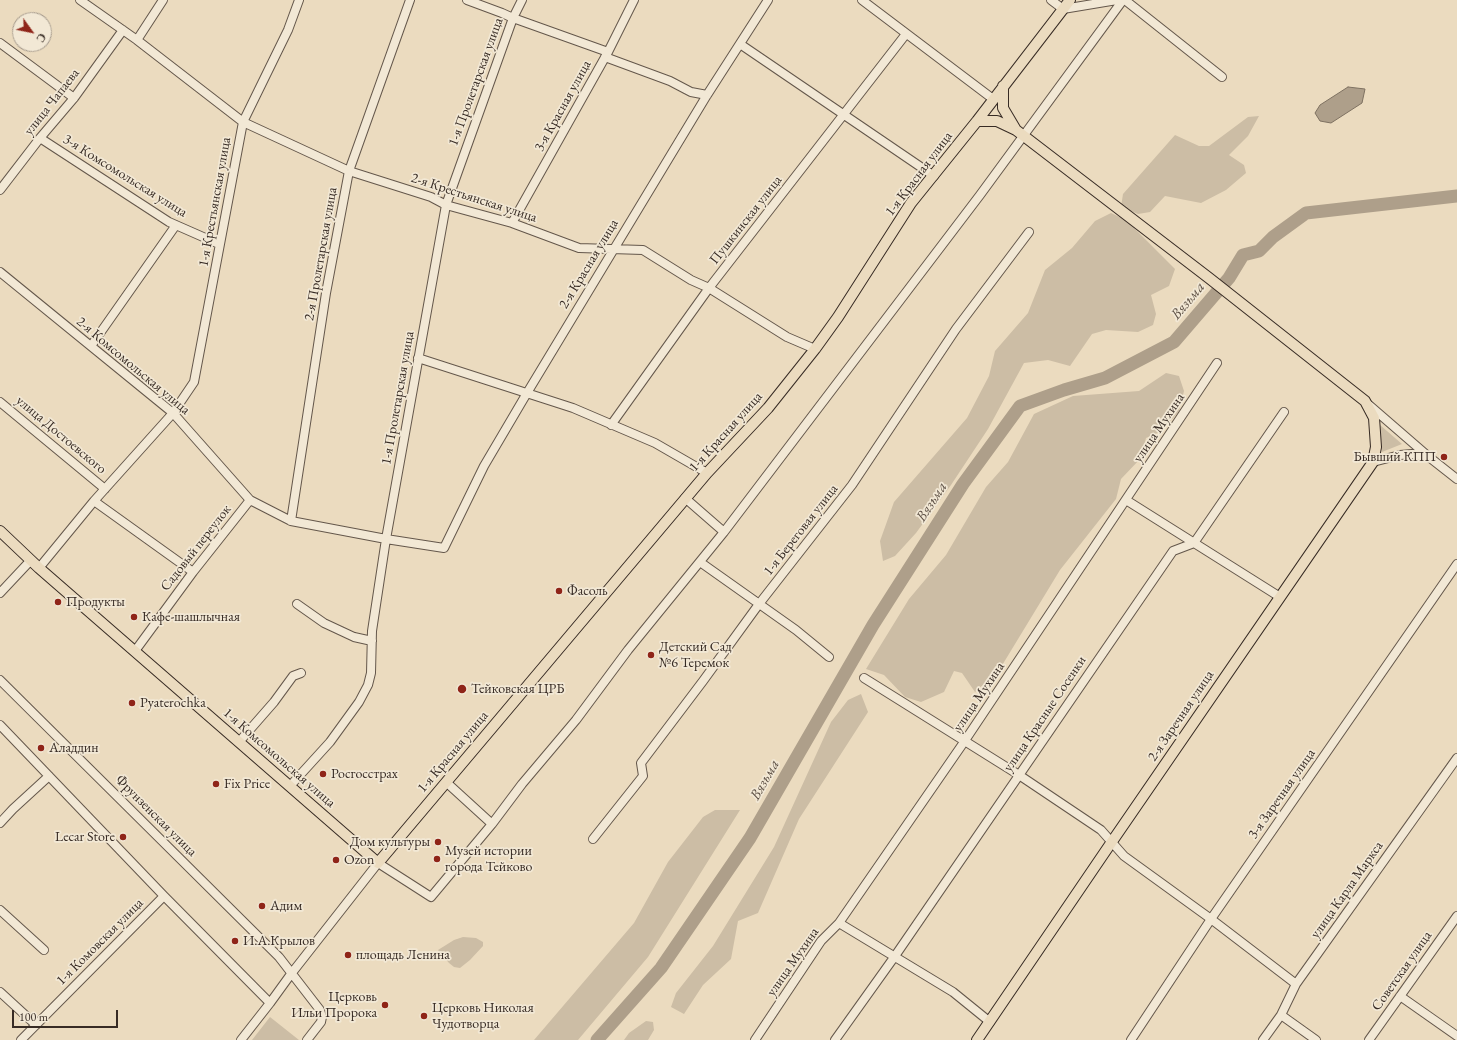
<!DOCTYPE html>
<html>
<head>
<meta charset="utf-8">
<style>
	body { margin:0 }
	#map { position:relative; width:1457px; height:1040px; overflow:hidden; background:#ebdbbf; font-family:"EB Garamond",serif }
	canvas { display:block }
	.north { position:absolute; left:12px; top:12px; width:40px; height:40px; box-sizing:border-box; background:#f2e8d5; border:1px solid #a79c8e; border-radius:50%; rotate:123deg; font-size:11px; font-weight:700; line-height:16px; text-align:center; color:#372b24 }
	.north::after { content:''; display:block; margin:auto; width:14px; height:18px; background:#8f2418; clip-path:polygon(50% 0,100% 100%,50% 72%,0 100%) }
	.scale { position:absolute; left:12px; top:1010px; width:106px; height:18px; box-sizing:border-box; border:2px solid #372b24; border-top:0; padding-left:5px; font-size:12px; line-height:14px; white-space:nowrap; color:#372b24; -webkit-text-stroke:3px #f2e8d5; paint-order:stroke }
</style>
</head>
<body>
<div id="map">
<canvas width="1457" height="1040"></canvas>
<div class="north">С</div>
<div class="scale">100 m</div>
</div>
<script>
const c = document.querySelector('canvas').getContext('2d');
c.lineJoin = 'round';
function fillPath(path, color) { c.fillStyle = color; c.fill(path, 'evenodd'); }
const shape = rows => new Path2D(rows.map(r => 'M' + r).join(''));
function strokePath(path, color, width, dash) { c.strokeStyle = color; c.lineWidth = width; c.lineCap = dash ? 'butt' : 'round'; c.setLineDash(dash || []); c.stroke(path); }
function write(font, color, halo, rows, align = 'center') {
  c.font = font + ' "EB Garamond",serif'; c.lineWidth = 3.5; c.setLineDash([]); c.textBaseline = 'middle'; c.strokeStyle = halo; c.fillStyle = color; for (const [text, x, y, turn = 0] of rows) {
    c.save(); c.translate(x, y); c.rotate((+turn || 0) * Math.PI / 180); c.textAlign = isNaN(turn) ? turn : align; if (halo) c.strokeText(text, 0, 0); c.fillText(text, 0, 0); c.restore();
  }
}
const green = shape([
	[1259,116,1248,136,1229,155,1244,165,1246,173,1226,190,1201,203,1165,196,1150,212,1138,214,1121,207,1123,194,1175,135,1199,146,1209,146,1248,117],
	[1111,213,1126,220,1175,269,1169,286,1151,295,1156,314,1153,325,1138,332,1106,330,1092,334,1070,366,1048,360,1024,363,988,429,951,485,916,533,895,556,883,561,880,541,894,502,967,418,989,376,995,351,1028,313,1045,270,1072,248,1095,221],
	[1166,373,1179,376,1184,391,1179,411,1162,431,1146,438,1141,458,1121,479,1116,499,1060,570,998,672,975,692,962,673,954,671,944,692,921,702,905,697,884,675,866,669,909,599,946,555,986,487,1008,462,1034,414,1073,396,1139,391],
	[1380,425,1402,444,1382,452],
	[861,694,868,712,799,819,758,913,738,921,731,959,703,985,684,1014,671,1007,676,993,713,946,774,847,831,722,848,700],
	[715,810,740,810,648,957,578,1040,534,1040,634,923,668,862,703,817],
	[463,937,476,938,483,942,483,946,470,960,460,968,454,967,449,963,438,950,454,940],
	[270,1017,299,1040,252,1040],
	[646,1021,653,1022,654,1030,648,1040,624,1040,629,1033]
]);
const water = shape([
	[1348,87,1365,89,1362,103,1331,123,1320,121,1315,113,1320,105,1348,87]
]);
const river = shape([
	[597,1040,661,968,750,838,873,625,963,484,1020,406,1064,390,1105,378,1174,342,1229,278,1243,255,1259,251,1273,237,1306,213,1457,196]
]);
const minor = shape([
	[80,0,137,40,243,122,349,171,431,197,446,205,512,223,579,248,643,250,691,280,709,288,787,337,815,349],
	[467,0,502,13,513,18,608,52],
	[862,0,993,99],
	[1051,0,1063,9,1117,0],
	[1125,0,1222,77],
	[137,40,163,0],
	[0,43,74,98],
	[740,44,934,176],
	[605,57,670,81,691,92,707,95],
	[40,138,169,222,219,244],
	[0,190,40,138,74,98,123,30],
	[512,223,608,52,634,0],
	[0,272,173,413,250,500,291,521,386,539,444,548,484,466,527,393,707,95,768,0],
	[91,346,176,225],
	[418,358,573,408,655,443,707,473],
	[0,402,105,489],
	[1369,405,1429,457,1457,479],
	[611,425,709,288,906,34],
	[1373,462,1400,455,1412,454,1427,457],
	[685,498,724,532],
	[1126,500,1280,597],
	[94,501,193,572],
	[291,521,326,293,349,171,410,0],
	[700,562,796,630,829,657],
	[39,568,94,501,173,413,194,382,243,122,288,30,299,0],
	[0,593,31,560],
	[297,604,324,623,354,637,372,641],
	[135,651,193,572,250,500],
	[864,678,1019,775,1101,830,1124,856,1211,919,1296,984],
	[0,680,279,957,320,1010,322,1017,321,1022,307,1040],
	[0,725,164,896,270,1003],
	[239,742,274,702,293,676,301,673],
	[446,782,492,824],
	[290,786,330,742,359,702,368,685,371,673,372,631,386,539,446,205,513,18,522,0],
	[0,823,13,809,49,776],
	[593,839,643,776,641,763,703,681,759,604,852,485,956,329,1029,232],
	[0,910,44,950],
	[839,923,953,992,990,1022],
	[0,992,36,1025],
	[1400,996,1457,1036],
	[1281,1015,1316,1040],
	[21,1040,164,896],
	[241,1040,270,1003,291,974,378,863,431,897,492,824,522,784,576,720,628,650,724,532,980,195,1123,0],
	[755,1040,821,941,839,923,964,742,1217,363],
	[835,1040,895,956,1173,551,1194,543,1284,412],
	[1131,1040,1211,919,1457,564],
	[1263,1040,1281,1015,1296,984,1457,758],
	[1369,1040,1457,916]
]);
const major = shape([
	[977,121,997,121,1016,130],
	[0,531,39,568,378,863,707,473,768,408,815,349,838,317,911,203,977,121,1070,0],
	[977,1040,1111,843,1373,462,1376,447,1374,418,1365,401,1209,278,1016,130,1003,108,1003,86]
]);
const markers = [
	[1444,457,4,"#8f2418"],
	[559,591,4,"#8f2418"],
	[58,602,4,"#8f2418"],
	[134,617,4,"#8f2418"],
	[651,655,4,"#8f2418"],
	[462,689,5,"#8f2418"],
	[132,703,4,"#8f2418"],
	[41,748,4,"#8f2418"],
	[323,774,4,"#8f2418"],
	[216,784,4,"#8f2418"],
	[123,837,4,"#8f2418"],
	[438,842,4,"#8f2418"],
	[437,859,4,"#8f2418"],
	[336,860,4,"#8f2418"],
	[262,906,4,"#8f2418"],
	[235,941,4,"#8f2418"],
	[348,955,4,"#8f2418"],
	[385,1005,4,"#8f2418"],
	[424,1016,4,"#8f2418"]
];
const streetNames = [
	["1-я Пролетарская улица",476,82,-70],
	["улица Чапаева",52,102,-52],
	["3-я Красная улица",563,106,-61],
	["1-я Красная улица",919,174,-53],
	["3-я Комсомольская улица",125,176,32],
	["2-я Крестьянская улица",474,198,18],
	["1-я Крестьянская улица",215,202,-80],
	["Пушкинская улица",746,220,-52],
	["2-я Пролетарская улица",321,254,-80],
	["2-я Красная улица",589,264,-59],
	["2-я Комсомольская улица",133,366,40],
	["1-я Пролетарская улица",398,398,-80],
	["улица Мухина",1159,428,-56],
	["1-я Красная улица",726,432,-48],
	["улица Достоевского",61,435,40],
	["1-я Береговая улица",801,530,-52],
	["Садовый переулок",196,548,-52],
	["улица Мухина",979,697,-56],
	["улица Красные Сосенки",1045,714,-56],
	["2-я Заречная улица",1181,716,-56],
	["1-я Красная улица",453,752,-50],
	["1-я Комсомольская улица",279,758,41],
	["3-я Заречная улица",1282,794,-55],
	["Фрунзенская улица",156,816,45],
	["улица Карла Маркса",1347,890,-55],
	["1-я Комовская улица",100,942,-45],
	["улица Мухина",793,962,-55],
	["Советская улица",1402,971,-55]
];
const poiNames = [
	["Бывший КПП",1436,457,"right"],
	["Фасоль",567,591],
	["Продукты",66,602],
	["Кафе-шашлычная",142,617],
	["Детский Сад",659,647],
	["№6 Теремок",659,663],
	["Тейковская ЦРБ",471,689],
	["Pyaterochka",140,703],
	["Аладдин",49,748],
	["Росгосстрах",331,774],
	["Fix Price",224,784],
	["Lecar Store",115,837,"right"],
	["Дом культуры",430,842,"right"],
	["Музей истории",445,851],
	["города Тейково",445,867],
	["Ozon",344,860],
	["Адим",270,906],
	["И.А.Крылов",243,941],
	["площадь Ленина",356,955],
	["Церковь",377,997,"right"],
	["Ильи Пророка",377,1013,"right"],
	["Церковь Николая",432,1008],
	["Чудотворца",432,1024]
];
const waterNames = [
	["Вязьма",1188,301,-50],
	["Вязьма",932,502,-57],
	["Вязьма",765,780,-60]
];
fillPath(green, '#ccbda5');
fillPath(water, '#ae9f8a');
strokePath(water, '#7e7161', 1);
strokePath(river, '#ae9f8a', 13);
strokePath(minor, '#64574b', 10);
strokePath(major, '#372b24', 12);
strokePath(minor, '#f2e8d5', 8);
strokePath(major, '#ebdbbf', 10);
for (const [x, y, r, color] of markers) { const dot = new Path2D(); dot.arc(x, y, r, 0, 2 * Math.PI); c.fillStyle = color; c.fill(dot); strokePath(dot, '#f2e8d5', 1.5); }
write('14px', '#372b24', '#f2e8d5', streetNames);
write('14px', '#372b24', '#f2e8d5', poiNames, 'left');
write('italic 15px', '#5b4e43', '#f2e8d5', waterNames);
</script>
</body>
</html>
